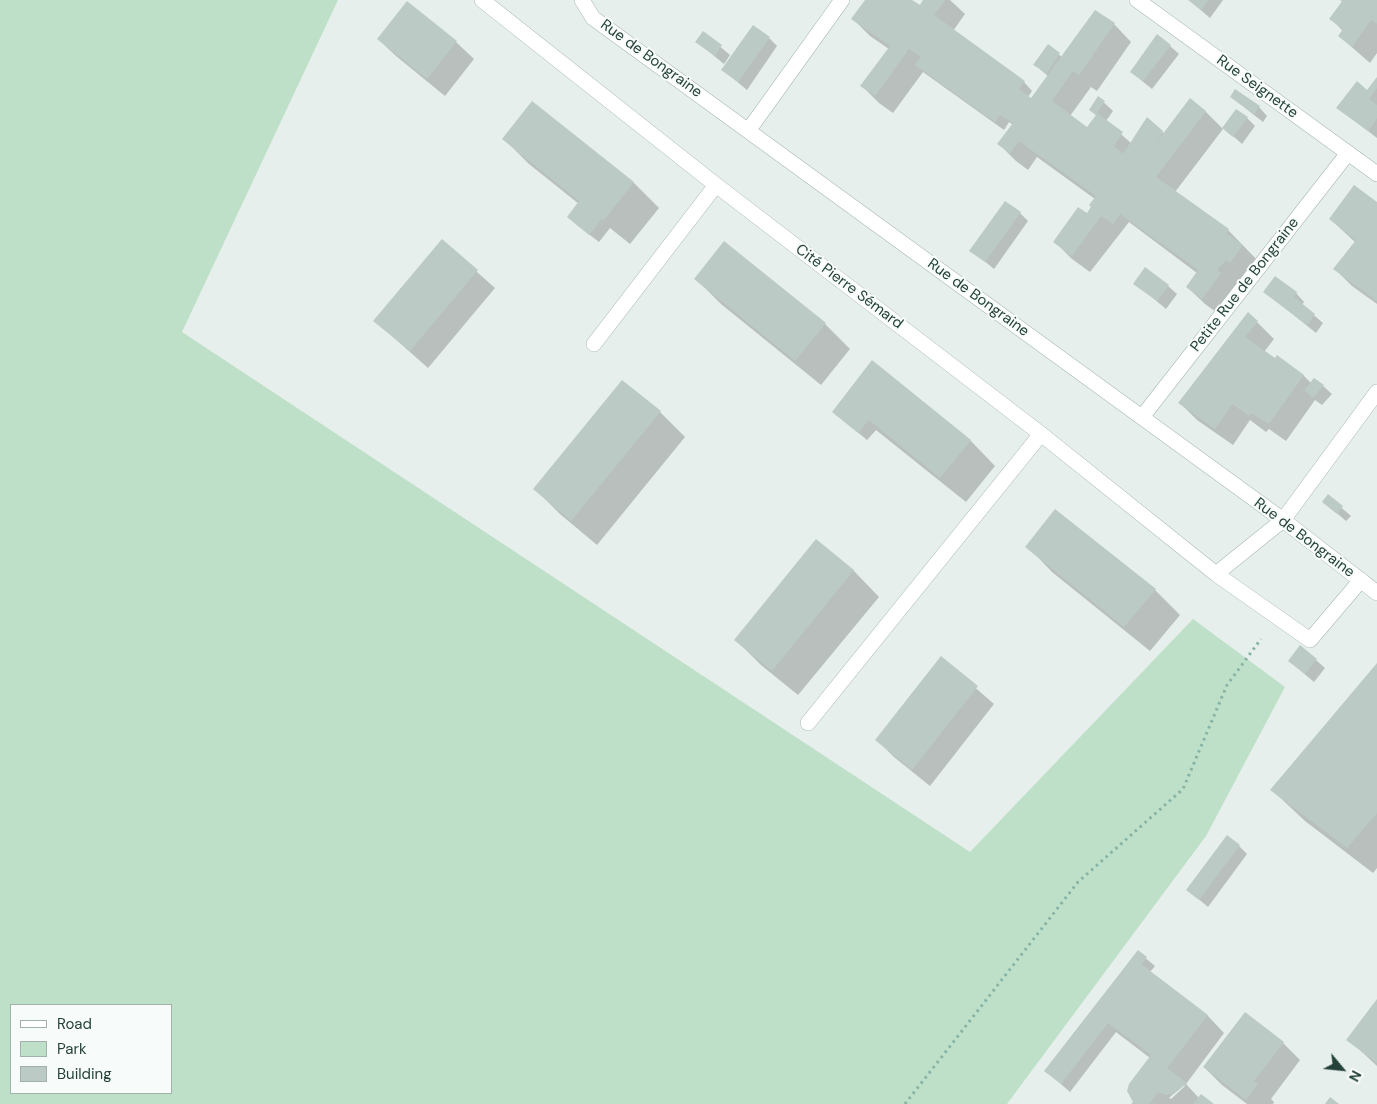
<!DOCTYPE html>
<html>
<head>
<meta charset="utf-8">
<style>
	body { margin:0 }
	#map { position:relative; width:1377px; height:1104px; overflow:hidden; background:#e6efeb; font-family:"DM Sans",sans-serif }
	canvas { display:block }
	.legend { position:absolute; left:10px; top:1004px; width:162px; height:90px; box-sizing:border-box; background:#f7fbf9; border:1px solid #a3b1ad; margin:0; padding:6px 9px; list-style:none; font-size:15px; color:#24423a }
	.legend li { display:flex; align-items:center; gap:10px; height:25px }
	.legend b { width:25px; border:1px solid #a3b1ad }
	.north { position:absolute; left:1317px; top:1044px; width:50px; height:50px; -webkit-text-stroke:4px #f7fbf9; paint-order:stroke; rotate:118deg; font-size:14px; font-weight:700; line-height:20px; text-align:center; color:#24423a }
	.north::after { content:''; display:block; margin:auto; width:18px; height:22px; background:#24423a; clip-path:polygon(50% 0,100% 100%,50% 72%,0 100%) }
</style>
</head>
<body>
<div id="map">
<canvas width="1377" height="1104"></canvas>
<ul class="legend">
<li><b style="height:6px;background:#fff"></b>Road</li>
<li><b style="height:14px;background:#bfe0c8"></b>Park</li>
<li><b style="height:14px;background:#bbcac4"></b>Building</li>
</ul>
<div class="north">N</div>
</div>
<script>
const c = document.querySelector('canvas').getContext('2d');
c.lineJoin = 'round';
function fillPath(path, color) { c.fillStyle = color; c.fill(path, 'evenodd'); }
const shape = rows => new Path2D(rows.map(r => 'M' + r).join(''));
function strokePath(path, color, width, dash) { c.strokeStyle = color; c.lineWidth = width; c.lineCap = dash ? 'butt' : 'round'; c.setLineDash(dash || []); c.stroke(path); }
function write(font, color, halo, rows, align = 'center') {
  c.font = font + ' "DM Sans",sans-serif'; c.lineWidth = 4; c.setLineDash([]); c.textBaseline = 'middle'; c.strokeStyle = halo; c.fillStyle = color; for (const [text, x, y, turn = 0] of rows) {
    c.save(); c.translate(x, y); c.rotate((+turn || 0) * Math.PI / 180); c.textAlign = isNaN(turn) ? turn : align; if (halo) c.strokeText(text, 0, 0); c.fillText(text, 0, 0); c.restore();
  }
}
const green = shape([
	[0,0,338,0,182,332,970,852,1193,619,1285,687,1206,836,1007,1104,0,1104],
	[11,1005,171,1005,171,1093,11,1093]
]);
const shadow = shape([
	[867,0,910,0,920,7,925,0,950,0,965,14,953,31,1024,82,1032,91,1028,97,1031,100,1048,76,1035,65,1048,46,1062,57,1114,24,1131,42,1097,91,1091,87,1070,116,1093,133,1097,116,1090,110,1099,98,1113,111,1106,121,1131,143,1162,132,1165,134,1205,111,1223,129,1175,192,1228,230,1260,263,1220,315,1205,304,1187,287,1197,273,1129,222,1090,272,1072,259,1055,242,1087,215,1095,199,1037,157,1028,170,1016,161,999,144,1013,125,1009,122,1004,130,923,72,893,113,879,103,862,86,889,49,870,36,853,19],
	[1189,0,1223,0,1210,18],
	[1340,0,1377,0,1377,53,1370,63,1339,36,1343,31,1331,19,1343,2],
	[704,33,730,55,724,64,697,42],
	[769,38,777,46,747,90,723,70],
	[378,39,456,42,474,59,445,96,396,56],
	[1170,46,1179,54,1152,89,1131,72],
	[1377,79,1377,138,1338,108,1368,91],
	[1231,97,1259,107,1267,116,1263,122],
	[532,103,634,183,659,208,630,244,610,228,599,242,577,225,568,217,579,204,529,164,504,139],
	[1247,118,1255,126,1242,144,1224,128],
	[1377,203,1377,304,1352,286,1335,269,1355,242,1330,219],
	[1020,213,1028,221,994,269,971,250],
	[442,241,495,288,428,368,375,321],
	[696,279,825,324,850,349,821,385,721,304],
	[1135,283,1168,286,1177,294,1166,309],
	[1265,292,1296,293,1304,302,1302,305,1323,323,1316,333],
	[1257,322,1274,339,1264,352,1303,375,1311,383,1323,386,1332,394,1322,405,1315,400,1286,441,1269,429,1266,432,1250,420,1233,445,1197,420,1180,403],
	[622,382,660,412,685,437,597,545,560,514,535,489],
	[843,398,970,440,995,466,966,502,876,430,867,440,843,420],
	[1328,496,1351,516,1346,521,1324,502],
	[816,541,854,571,879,597,798,695,761,665,736,640],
	[1027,546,1155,590,1180,615,1150,651,1052,572],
	[941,658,994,704,930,786,894,757,877,740],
	[1316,660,1325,668,1314,682,1289,661],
	[1377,665,1377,868,1373,873,1305,821,1272,790],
	[1239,846,1247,854,1208,907,1188,890],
	[1138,952,1155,966,1150,972,1207,1015,1224,1033,1186,1084,1199,1098,1212,1104,1132,1104,1134,1102,1130,1096,1130,1085,1150,1058,1116,1032,1070,1092,1046,1071],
	[1183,1085,1185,1086,1171,1099,1169,1098],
	[1377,1001,1377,1066,1348,1039],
	[1283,1043,1300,1060,1271,1099,1274,1102,1273,1104,1247,1104,1222,1085,1204,1067]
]);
const building = shape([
	[865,0,912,0,920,5,923,0,945,0,934,15,1025,81,1019,89,1031,98,1095,10,1115,23,1079,75,1073,71,1052,101,1087,127,1096,115,1089,110,1098,96,1105,101,1097,113,1123,132,1114,146,1123,154,1147,117,1163,131,1156,143,1190,98,1206,111,1156,177,1229,229,1226,233,1243,245,1230,263,1226,260,1217,270,1221,273,1202,299,1186,287,1198,270,1120,214,1113,224,1101,216,1072,256,1053,242,1078,207,1087,213,1091,207,1089,205,1096,196,1019,141,1010,153,997,144,1013,123,1000,115,995,122,915,65,921,57,909,49,875,96,860,86,890,46,851,19],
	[1188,0,1209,0,1201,10],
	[1343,0,1377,0,1377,24,1371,20,1352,47,1338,36,1343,29,1329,19],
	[407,1,457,41,427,79,377,39],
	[753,25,770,37,738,82,721,70],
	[703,31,722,45,715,56,695,42],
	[1157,34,1171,45,1143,81,1130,72],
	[1048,44,1060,53,1047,73,1033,65],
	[1377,77,1377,88,1369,99,1377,105,1377,118,1368,131,1336,108,1357,81,1367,90],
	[1235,89,1260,106,1254,114,1230,97],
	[532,101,634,182,604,220,602,219,589,235,567,217,579,201,502,139],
	[1236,109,1248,117,1233,137,1222,128],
	[1354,185,1377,202,1377,301,1333,269,1356,240,1329,219],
	[1005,201,1021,212,985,262,969,251],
	[442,239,478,270,410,351,373,321],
	[724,241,826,323,795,361,694,279],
	[1145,267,1169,285,1157,301,1133,284],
	[1275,276,1297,292,1294,297,1315,314,1307,325,1263,292],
	[1248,312,1258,321,1245,337,1275,358,1277,355,1304,375,1269,424,1251,413,1249,416,1232,404,1215,429,1178,403],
	[872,360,971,440,940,478,869,420,858,433,832,412],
	[1314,378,1324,385,1313,398,1304,390],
	[622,380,661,411,571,521,533,489],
	[1328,494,1343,506,1337,514,1322,502],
	[1055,509,1156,589,1124,627,1025,547],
	[816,539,854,570,772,671,734,640],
	[1300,645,1317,659,1305,674,1288,661],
	[941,656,978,686,912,770,875,740],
	[1377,663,1377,813,1347,848,1270,790],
	[1227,835,1240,845,1199,900,1186,890],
	[1138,950,1147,957,1141,964,1208,1015,1167,1068,1187,1083,1174,1094,1166,1095,1158,1092,1149,1104,1131,1104,1133,1102,1127,1091,1129,1084,1151,1055,1108,1023,1061,1084,1044,1071],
	[1377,999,1377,1063,1346,1040],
	[1245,1012,1284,1042,1254,1081,1258,1084,1246,1100,1203,1067],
	[1201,1094,1214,1104,1193,1104],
	[1330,1097,1339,1104,1325,1104]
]);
const path = shape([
	[905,1104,1078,882,1183,789,1227,685,1261,639]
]);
const street = shape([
	[482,0,716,185,1041,434,1216,574,1310,640,1361,580],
	[582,0,593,18,1283,520,1377,593],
	[1137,0,1377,174],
	[748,131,842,0],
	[594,344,716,185],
	[1142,417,1348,153],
	[1216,574,1283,520,1377,392],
	[808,723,1041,434]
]);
const streetNames = [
	["Rue de Bongraine",651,59,36],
	["Rue Seignette",1257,87,36],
	["Petite Rue de Bongraine",1245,285,-52],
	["Cité Pierre Sémard",849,287,37],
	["Rue de Bongraine",978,298,36],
	["Rue de Bongraine",1304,538,37]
];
fillPath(green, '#bfe0c8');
fillPath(shadow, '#0003');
fillPath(building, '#bbcac4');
strokePath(street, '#a8b8b2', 16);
strokePath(path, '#86b3a5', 3, [2.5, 4]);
strokePath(street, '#fff', 15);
write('15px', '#24423a', '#f7fbf9', streetNames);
</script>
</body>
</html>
